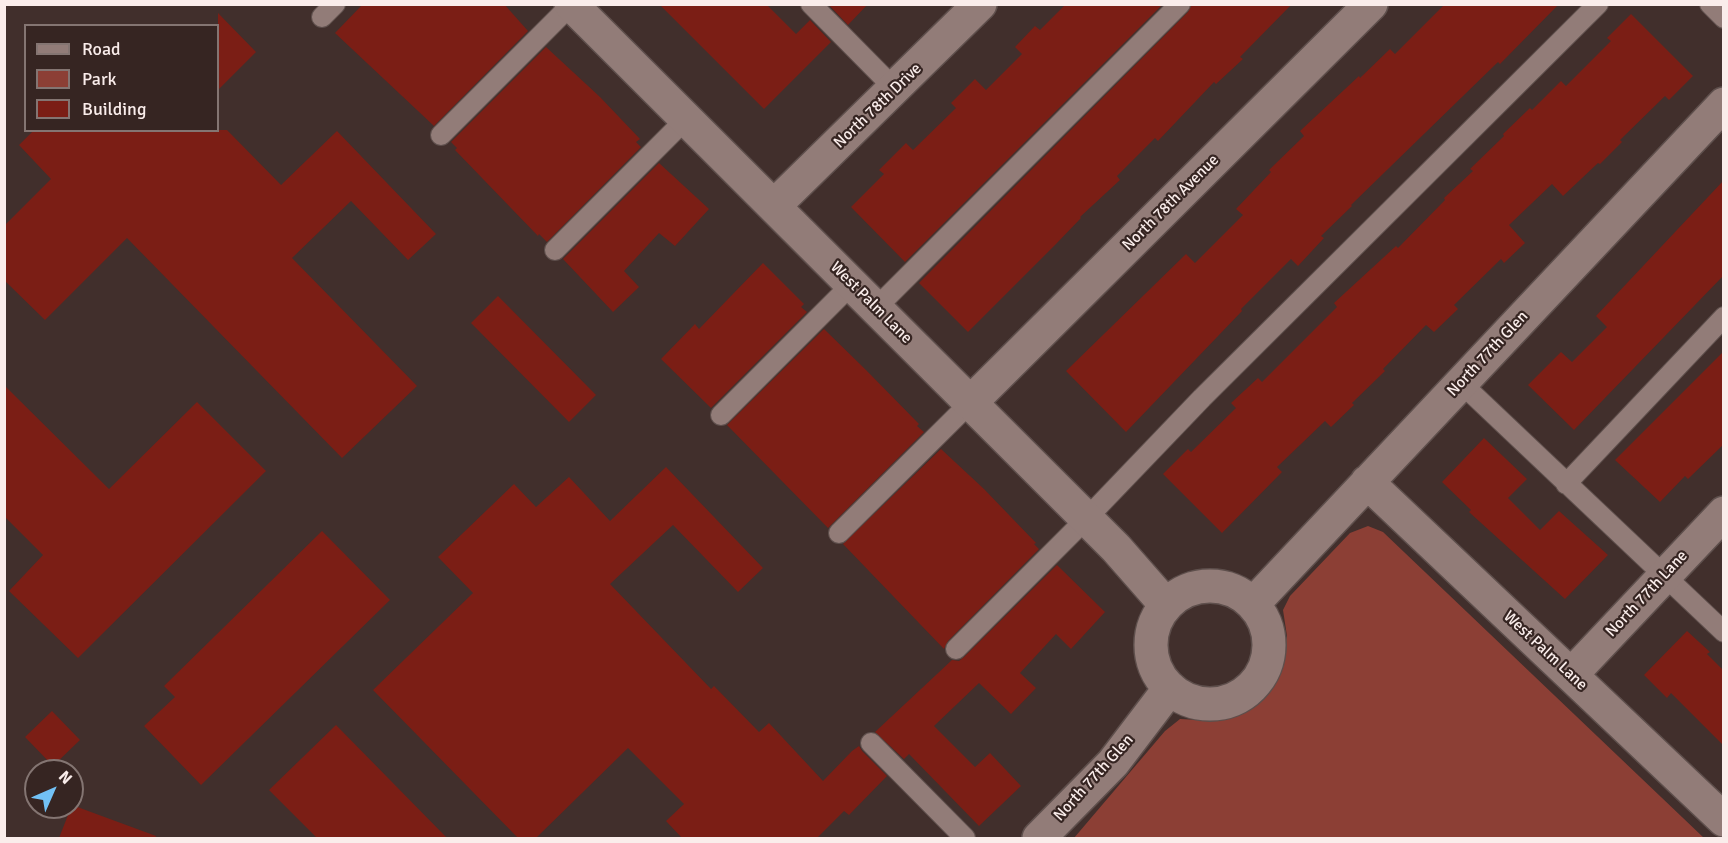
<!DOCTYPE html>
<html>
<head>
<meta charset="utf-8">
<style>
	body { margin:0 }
	#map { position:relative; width:1728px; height:843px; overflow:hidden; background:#412f2c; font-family:Signika,sans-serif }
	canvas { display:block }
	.frame { position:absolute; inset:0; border:6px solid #faedeb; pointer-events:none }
	.legend { position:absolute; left:24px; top:24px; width:195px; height:108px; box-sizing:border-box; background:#362522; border:2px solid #847572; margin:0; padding:8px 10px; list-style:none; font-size:18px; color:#faedeb }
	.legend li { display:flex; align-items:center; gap:12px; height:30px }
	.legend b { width:30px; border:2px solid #847572 }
	.north { position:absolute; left:24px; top:759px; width:60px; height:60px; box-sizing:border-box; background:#362522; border:2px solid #847572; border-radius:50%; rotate:45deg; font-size:16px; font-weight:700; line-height:24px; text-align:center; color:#faedeb }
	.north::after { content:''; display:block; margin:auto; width:21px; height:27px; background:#72c1f5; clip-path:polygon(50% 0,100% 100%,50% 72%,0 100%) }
</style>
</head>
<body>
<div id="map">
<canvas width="1728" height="843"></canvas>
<div class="frame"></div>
<ul class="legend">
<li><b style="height:8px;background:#927c78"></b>Road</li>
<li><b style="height:16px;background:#8c3f35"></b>Park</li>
<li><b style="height:16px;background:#7b1e15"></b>Building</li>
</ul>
<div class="north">N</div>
</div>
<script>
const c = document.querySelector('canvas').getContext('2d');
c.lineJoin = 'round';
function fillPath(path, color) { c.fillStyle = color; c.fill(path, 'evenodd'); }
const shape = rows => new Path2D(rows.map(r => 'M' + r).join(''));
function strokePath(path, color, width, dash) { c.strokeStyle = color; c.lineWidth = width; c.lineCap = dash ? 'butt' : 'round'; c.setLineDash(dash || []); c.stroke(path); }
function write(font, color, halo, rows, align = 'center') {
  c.font = font + ' Signika,sans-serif'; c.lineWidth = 4.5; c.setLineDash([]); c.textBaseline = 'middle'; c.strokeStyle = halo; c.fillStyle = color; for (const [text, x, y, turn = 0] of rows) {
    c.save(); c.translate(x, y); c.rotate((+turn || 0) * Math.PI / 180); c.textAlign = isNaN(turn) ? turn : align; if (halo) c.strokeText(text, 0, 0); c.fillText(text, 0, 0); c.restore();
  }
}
const green = shape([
	[1368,526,1383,532,1704,838,1074,838,1165,731,1180,719,1199,720,1220,717,1244,708,1267,688,1280,664,1287,636,1283,610,1290,596,1350,533]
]);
const building = shape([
	[363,4,504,4,528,31,434,126,335,33],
	[659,4,766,4,796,34,810,20,831,42,764,109],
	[828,4,868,4,848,25],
	[1066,4,1163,4,905,262,851,207,884,174,879,170,906,143,913,150,956,108,951,103,975,79,986,90,1022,54,1015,47,1035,26,1040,30],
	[1192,4,1292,4,1240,57,1243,59,1216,84,1214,82,1158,141,1155,138,1117,176,1120,180,1080,217,1081,218,1056,244,968,332,919,283,1188,12],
	[1445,4,1559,4,1500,64,1498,62,1351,205,1352,206,1321,236,1324,238,1298,266,1291,259,1241,309,1242,311,1126,432,1066,371,1186,254,1195,263,1243,215,1236,209,1271,172,1269,170,1304,136,1300,131,1359,76,1360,78,1390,49,1395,54],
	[218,13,256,52,218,90],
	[1631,14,1693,76,1669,100,1665,96,1620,140,1622,142,1600,164,1598,163,1563,196,1552,184,1509,225,1525,243,1504,263,1501,259,1454,305,1458,309,1434,332,1426,325,1383,369,1385,371,1352,403,1354,405,1331,427,1325,421,1277,467,1282,472,1222,533,1163,474,1188,449,1191,452,1236,408,1231,403,1258,378,1262,382,1337,307,1334,303,1396,246,1398,248,1445,200,1444,198,1473,171,1470,169,1504,136,1503,134,1530,108,1532,110,1561,81,1566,86,1611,41,1607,38],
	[546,47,600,97,640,139,636,142,641,147,547,242,539,234,538,236,455,150,457,148,451,142],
	[34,130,227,130,281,185,337,131,436,234,408,260,351,201,292,258,417,386,342,458,127,238,45,320,4,280,4,226,51,179,19,145],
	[659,163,709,209,675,246,659,233,624,271,639,287,613,312,563,259],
	[1724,180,1724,275,1574,430,1528,385,1561,352,1572,362,1607,327,1596,316],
	[763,263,804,304,801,307,807,312,711,408,661,359,695,324,699,329],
	[498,296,596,395,569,422,471,323],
	[824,329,866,370,919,424,917,426,924,432,828,528,727,425],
	[1724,351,1724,444,1688,479,1685,476,1660,502,1615,460],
	[4,385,109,489,197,402,266,471,78,658,9,591,43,555,4,516],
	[1484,438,1527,479,1508,498,1540,530,1559,511,1608,555,1565,599,1469,512,1471,510,1442,482],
	[941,449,984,489,1036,543,1034,544,1039,549,948,641,944,649,843,544],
	[666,467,763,568,738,592,673,525,610,584,711,689,714,686,759,732,769,723,823,781,852,751,859,746,862,751,887,776,849,815,844,811,817,838,682,838,666,821,684,804,628,748,536,838,518,838,373,690,473,593,438,557,514,484,536,507,569,477,610,521],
	[322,531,390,600,201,785,144,726,175,697,164,686],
	[1057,565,1105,612,1071,649,1056,634,1020,673,1036,688,1011,714,979,683,934,726,975,767,990,753,1021,786,979,826,909,754,904,759,875,732,952,660,959,661,964,657],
	[1687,631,1710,652,1707,654,1724,671,1724,746,1671,693,1667,698,1644,675],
	[52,711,80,740,53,766,25,737],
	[336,725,447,838,317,838,269,790],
	[72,805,156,836,155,838,59,838]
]);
const lane = shape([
	[811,4,895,89],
	[1710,4,1724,18],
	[322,17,335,4],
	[441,135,571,5],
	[555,250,686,119],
	[875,309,1180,4],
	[1461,383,1724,632],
	[721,415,852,284],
	[1566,484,1724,317],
	[839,533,971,402],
	[956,649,1087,518,1202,398,1598,4],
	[871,743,965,838]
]);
const street = shape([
	[571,4,1116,548,1166,605],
	[774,206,980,4],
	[971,402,1371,4],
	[1367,482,1724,820],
	'1151 645a59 59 0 1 1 118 0a59 59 0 1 1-118 0Z',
	[1253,604,1724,104],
	[1571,675,1724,513],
	[1039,838,1113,763,1170,688]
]);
const streetNames = [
	["North 78th Drive",878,106,-44],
	["North 78th Avenue",1171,203,-45],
	["West Palm Lane",871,303,45],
	["North 77th Glen",1488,354,-47],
	["North 77th Lane",1647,594,-47],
	["West Palm Lane",1545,651,43],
	["North 77th Glen",1094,778,-48]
];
fillPath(green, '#8c3f35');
fillPath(building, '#7b1e15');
strokePath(lane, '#5e4f4c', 22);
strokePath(street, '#5e4f4c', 36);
strokePath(lane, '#927c78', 20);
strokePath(street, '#927c78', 33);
write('16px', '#faedeb', '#362522', streetNames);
</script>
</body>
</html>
